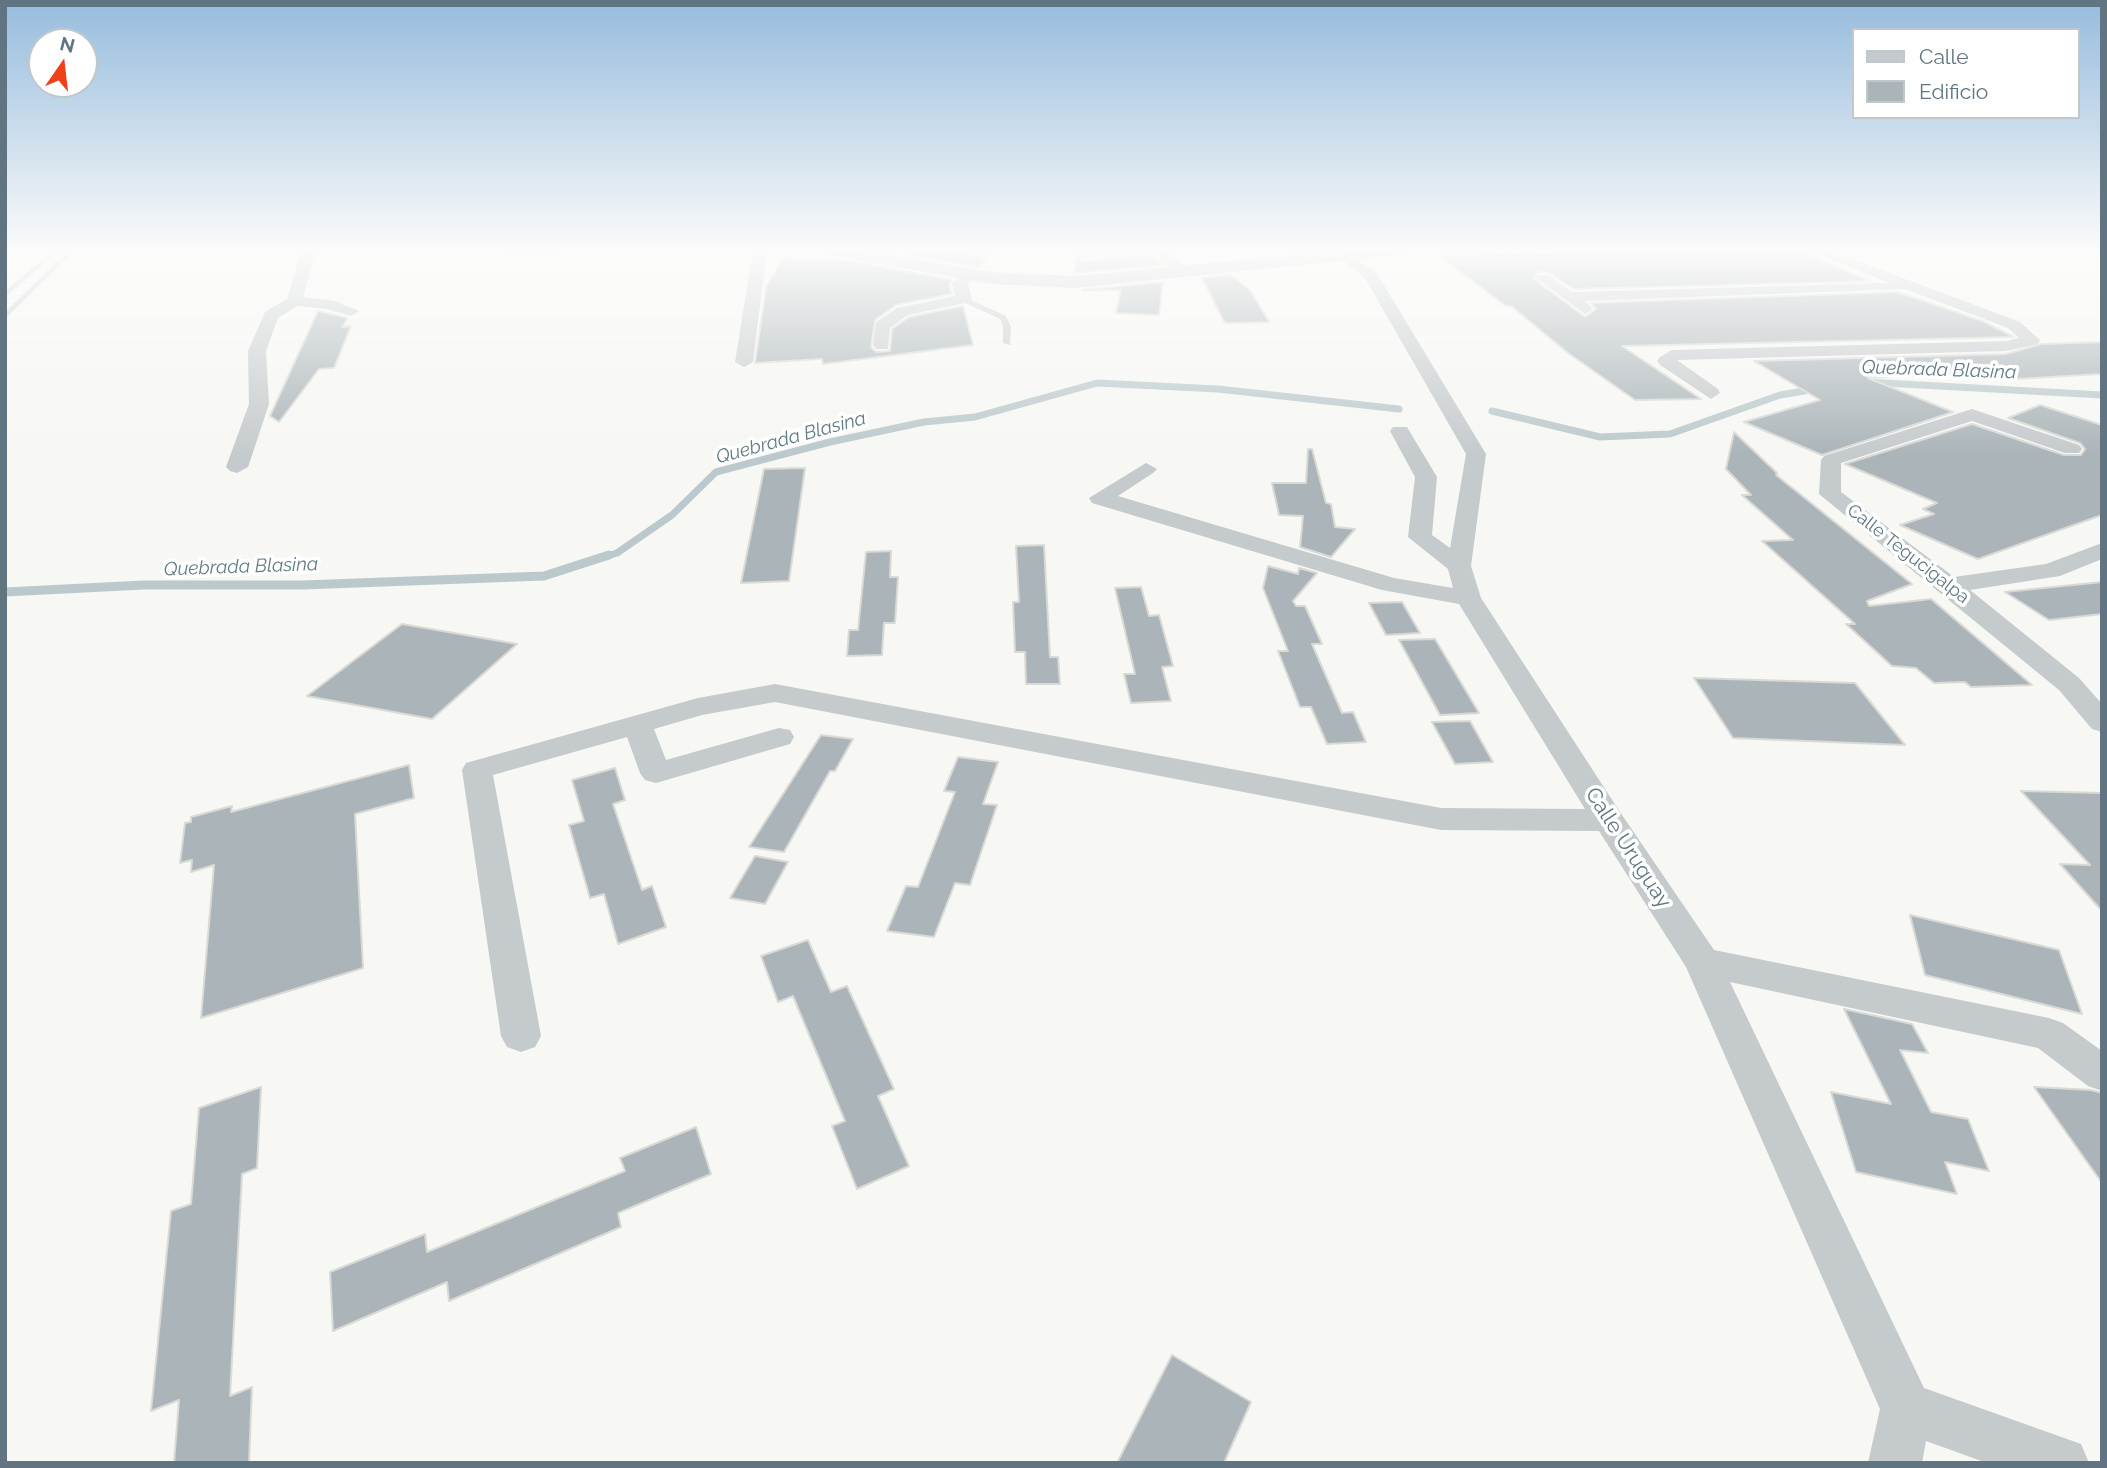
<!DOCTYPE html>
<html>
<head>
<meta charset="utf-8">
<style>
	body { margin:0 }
	#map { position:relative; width:2107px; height:1468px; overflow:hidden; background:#f7f7f4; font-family:Raleway,sans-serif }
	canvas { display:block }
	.frame { position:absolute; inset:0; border:7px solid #607581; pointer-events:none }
	.legend { position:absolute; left:1852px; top:28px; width:228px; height:91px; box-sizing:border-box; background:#fff; border:2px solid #bfc8cd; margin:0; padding:9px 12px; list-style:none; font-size:21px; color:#607581 }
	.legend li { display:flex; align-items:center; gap:14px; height:35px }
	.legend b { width:35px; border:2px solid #bfc8cd }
	.north { position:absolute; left:28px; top:28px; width:70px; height:70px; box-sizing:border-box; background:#fff; border:2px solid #bfc8cd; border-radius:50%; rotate:14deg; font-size:19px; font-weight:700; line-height:28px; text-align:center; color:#607581 }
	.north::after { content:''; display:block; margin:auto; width:24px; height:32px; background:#ef401c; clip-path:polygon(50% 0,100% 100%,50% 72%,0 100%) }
</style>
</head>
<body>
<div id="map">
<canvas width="2107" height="1468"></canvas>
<div class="frame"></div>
<ul class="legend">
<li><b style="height:9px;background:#c5cacc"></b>Calle</li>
<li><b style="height:19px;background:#abb5b9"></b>Edificio</li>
</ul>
<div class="north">N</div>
</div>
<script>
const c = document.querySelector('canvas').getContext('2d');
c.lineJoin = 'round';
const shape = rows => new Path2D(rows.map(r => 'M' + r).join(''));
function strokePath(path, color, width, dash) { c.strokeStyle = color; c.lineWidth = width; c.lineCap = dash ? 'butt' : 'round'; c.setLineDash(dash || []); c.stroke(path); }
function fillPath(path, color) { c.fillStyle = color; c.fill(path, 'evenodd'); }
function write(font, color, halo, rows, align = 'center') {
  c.font = font + ' Raleway,sans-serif'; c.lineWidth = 7; c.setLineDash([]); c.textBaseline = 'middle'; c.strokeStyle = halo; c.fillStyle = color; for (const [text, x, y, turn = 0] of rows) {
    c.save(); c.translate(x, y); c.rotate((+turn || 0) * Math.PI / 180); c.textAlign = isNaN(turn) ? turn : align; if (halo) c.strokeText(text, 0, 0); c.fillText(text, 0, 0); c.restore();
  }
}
const streamFar2 = shape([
	[1866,382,1891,383],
	[1096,383,1105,383]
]);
const streamFar1 = shape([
	[1866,382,2102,395],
	[1492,411,1600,437,1670,434,1780,395,1816,389],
	[604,557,617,553,672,515,716,472,830,442,924,422,975,417,1097,383,1218,389,1399,409]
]);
const stream = shape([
	[5,592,144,585,303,585,544,576,609,555]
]);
const building = shape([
	[918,250,945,250,986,257,980,267,905,255,918,250],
	[1076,250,1126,250,1078,254,1083,261,1152,255,1165,265,1075,273,1076,250],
	[1598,250,1795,250,1870,281,1573,289,1548,272,1538,272,1533,278,1585,317,1596,309,1591,303,1898,292,1985,322,2014,337,1622,346,1701,399,1635,400,1568,353,1511,306,1506,306,1438,255,1598,250],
	[783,258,850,261,952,280,949,284,952,294,896,305,875,320,871,347,876,352,890,351,892,329,909,317,963,306,973,345,823,364,822,359,755,363,766,287,783,258],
	[1231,275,1250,290,1269,322,1225,323,1202,278,1231,275],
	[1163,282,1159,315,1116,313,1121,290,1082,290,1163,282],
	[318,311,348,318,342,327,351,326,334,368,319,369,279,422,270,416,318,311],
	[2102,342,2102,374,2016,379,2001,371,1868,378,1953,412,1822,455,1744,422,1820,400,1754,361,2006,354,2041,344,2102,342],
	[2040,405,2102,425,2102,515,1978,559,1900,525,1934,514,1923,509,1937,503,1845,464,1972,424,2064,455,2081,455,2085,449,2080,443,2008,418,2040,405],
	[1734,432,1777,473,1776,475,1912,584,1867,601,1869,606,1931,599,2032,685,1971,687,1965,682,1934,683,1916,668,1892,666,1846,624,1855,624,1762,541,1793,540,1742,495,1751,495,1726,469,1734,432],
	[1308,449,1312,449,1326,503,1331,504,1335,527,1355,529,1331,557,1300,547,1303,516,1279,515,1272,483,1306,483,1308,449],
	[805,468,789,581,741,583,764,469,805,468],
	[1044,545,1050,657,1058,657,1060,684,1026,684,1025,652,1015,652,1013,602,1019,602,1016,546,1044,545],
	[891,551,890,577,898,577,895,623,884,623,882,655,847,656,849,630,858,630,866,552,891,551],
	[1268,566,1298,574,1299,568,1317,573,1293,601,1296,606,1305,606,1322,644,1312,644,1342,713,1353,712,1366,742,1327,744,1311,707,1300,707,1278,651,1288,651,1263,588,1268,566],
	[2102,582,2102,614,2049,620,2005,592,2102,582],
	[1141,587,1149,616,1159,615,1173,666,1162,667,1171,701,1131,703,1124,674,1135,674,1115,588,1141,587],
	[1402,602,1420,633,1386,635,1369,603,1402,602],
	[402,624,517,644,432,719,307,696,402,624],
	[1435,639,1479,713,1440,715,1399,640,1435,639],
	[1694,678,1855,683,1905,745,1733,738,1694,678],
	[1470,721,1493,762,1455,764,1432,722,1470,721],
	[821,735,853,739,835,771,830,771,784,852,749,847,821,735],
	[958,757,998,762,983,804,997,805,970,885,955,883,934,937,887,931,906,886,918,887,955,792,944,791,958,757],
	[409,765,414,798,355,814,363,968,201,1018,214,865,191,872,192,860,180,863,185,823,191,822,191,817,232,806,231,812,409,765],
	[615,768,625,800,613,804,642,890,652,886,666,927,618,944,604,894,590,898,569,825,584,821,572,780,615,768],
	[2021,791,2102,793,2102,911,2060,864,2090,865,2021,791],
	[755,856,788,862,765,904,730,898,755,856],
	[1910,915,2059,950,2082,1014,1925,975,1910,915],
	[808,940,831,992,847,986,894,1089,878,1096,909,1166,857,1189,832,1126,845,1121,793,996,778,1002,761,956,808,940],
	[1844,1009,1912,1024,1928,1053,1900,1050,1931,1112,1968,1119,1989,1171,1945,1162,1957,1194,1856,1172,1831,1092,1891,1104,1844,1009],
	[261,1087,257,1168,242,1174,230,1396,252,1387,249,1463,174,1463,179,1400,151,1411,171,1211,191,1204,199,1108,261,1087],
	[2034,1087,2091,1090,2102,1093,2102,1183,2034,1087],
	[696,1127,711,1174,618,1213,621,1227,449,1301,447,1282,333,1331,330,1272,425,1234,427,1252,625,1171,620,1158,696,1127],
	[1172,1355,1251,1402,1224,1463,1117,1463,1172,1355]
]);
const service = shape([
	[54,250,60,250,5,297,5,291,54,250],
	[69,250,75,250,5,319,5,312,69,250],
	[538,250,562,250,505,256,502,254,538,250],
	[1152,250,1163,251,1083,258,1080,256,1152,250],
	[964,297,1006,316,1011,327,1010,345,1003,343,1003,327,1000,319,961,301,960,299,964,297]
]);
const minor = shape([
	[302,250,316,250,303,297,335,301,359,311,351,316,327,309,297,306,278,318,266,351,269,404,248,467,237,473,230,471,226,467,249,404,248,351,265,312,287,299,302,250],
	[753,250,767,250,753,362,744,367,735,362,753,250],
	[1151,250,1166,250,1194,273,1192,276,1182,276,1151,250],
	[1809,250,1828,250,2020,322,2040,340,2038,344,2006,351,1677,360,1718,389,1720,393,1711,399,1660,365,1657,361,1660,357,1672,350,2006,341,2019,338,2008,328,1905,289,1585,301,1593,309,1585,314,1536,278,1538,275,1548,275,1572,292,1889,283,1809,250],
	[1345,252,1376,272,1486,454,1471,566,1481,598,1620,812,1714,950,2049,1018,2063,1023,2102,1051,2102,1091,2088,1086,2038,1048,1730,982,1924,1388,2081,1444,2089,1463,1987,1463,1926,1441,1922,1463,1868,1463,1880,1409,1686,967,1599,831,1441,830,775,702,702,715,654,729,666,760,779,728,790,730,794,737,790,744,656,783,645,780,640,773,627,737,493,775,541,1036,535,1047,521,1052,507,1047,501,1036,462,770,466,763,698,698,775,684,1441,808,1585,809,1459,604,1382,590,1092,503,1089,498,1146,463,1157,469,1153,473,1118,496,1394,578,1453,588,1448,569,1408,537,1415,477,1390,431,1393,427,1407,427,1437,477,1432,535,1450,548,1466,454,1365,278,1338,256,1345,252],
	[970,270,977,274,968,284,972,299,970,302,908,315,890,328,888,349,876,349,873,345,876,322,897,308,955,296,952,283,970,270],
	[1972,409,2079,445,2082,449,2079,453,2065,453,1972,421,1841,463,1841,492,1954,577,2046,564,2102,543,2102,559,2060,576,1970,590,2079,678,2102,704,2102,732,2092,729,2059,690,1819,494,1821,460,1824,456,1972,409]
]);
const tertiary = shape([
	[821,250,858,250,992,272,1075,276,1349,250,1407,250,1398,255,1075,288,992,284,830,255,821,250]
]);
const farStreetnames = [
	["Calle Tegucigalpa",1908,554,38]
];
const farWaternames = [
	["Quebrada Blasina",1939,370,2],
	["Quebrada Blasina",791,438,-15],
	["Quebrada Blasina",241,567,-2]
];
const streetNames = [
	["Calle Uruguay",1628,848,57]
];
strokePath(streamFar2, '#bbc9cc', 5);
strokePath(streamFar1, '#bbc9cc', 7);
strokePath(stream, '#bbc9cc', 9);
fillPath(building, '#abb5b9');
strokePath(building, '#d9d9d6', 2);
fillPath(service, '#c5cacc');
fillPath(minor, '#c5cacc');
fillPath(tertiary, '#c5cacc');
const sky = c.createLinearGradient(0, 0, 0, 455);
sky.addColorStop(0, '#96bcdd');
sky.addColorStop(0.55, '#fbfbfa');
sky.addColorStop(1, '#fbfbfa00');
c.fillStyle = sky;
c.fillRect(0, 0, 2107, 455);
write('18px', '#607581', '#fff', farStreetnames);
write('italic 19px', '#607b83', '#fff', farWaternames);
write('21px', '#607581', '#fff', streetNames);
</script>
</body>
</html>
